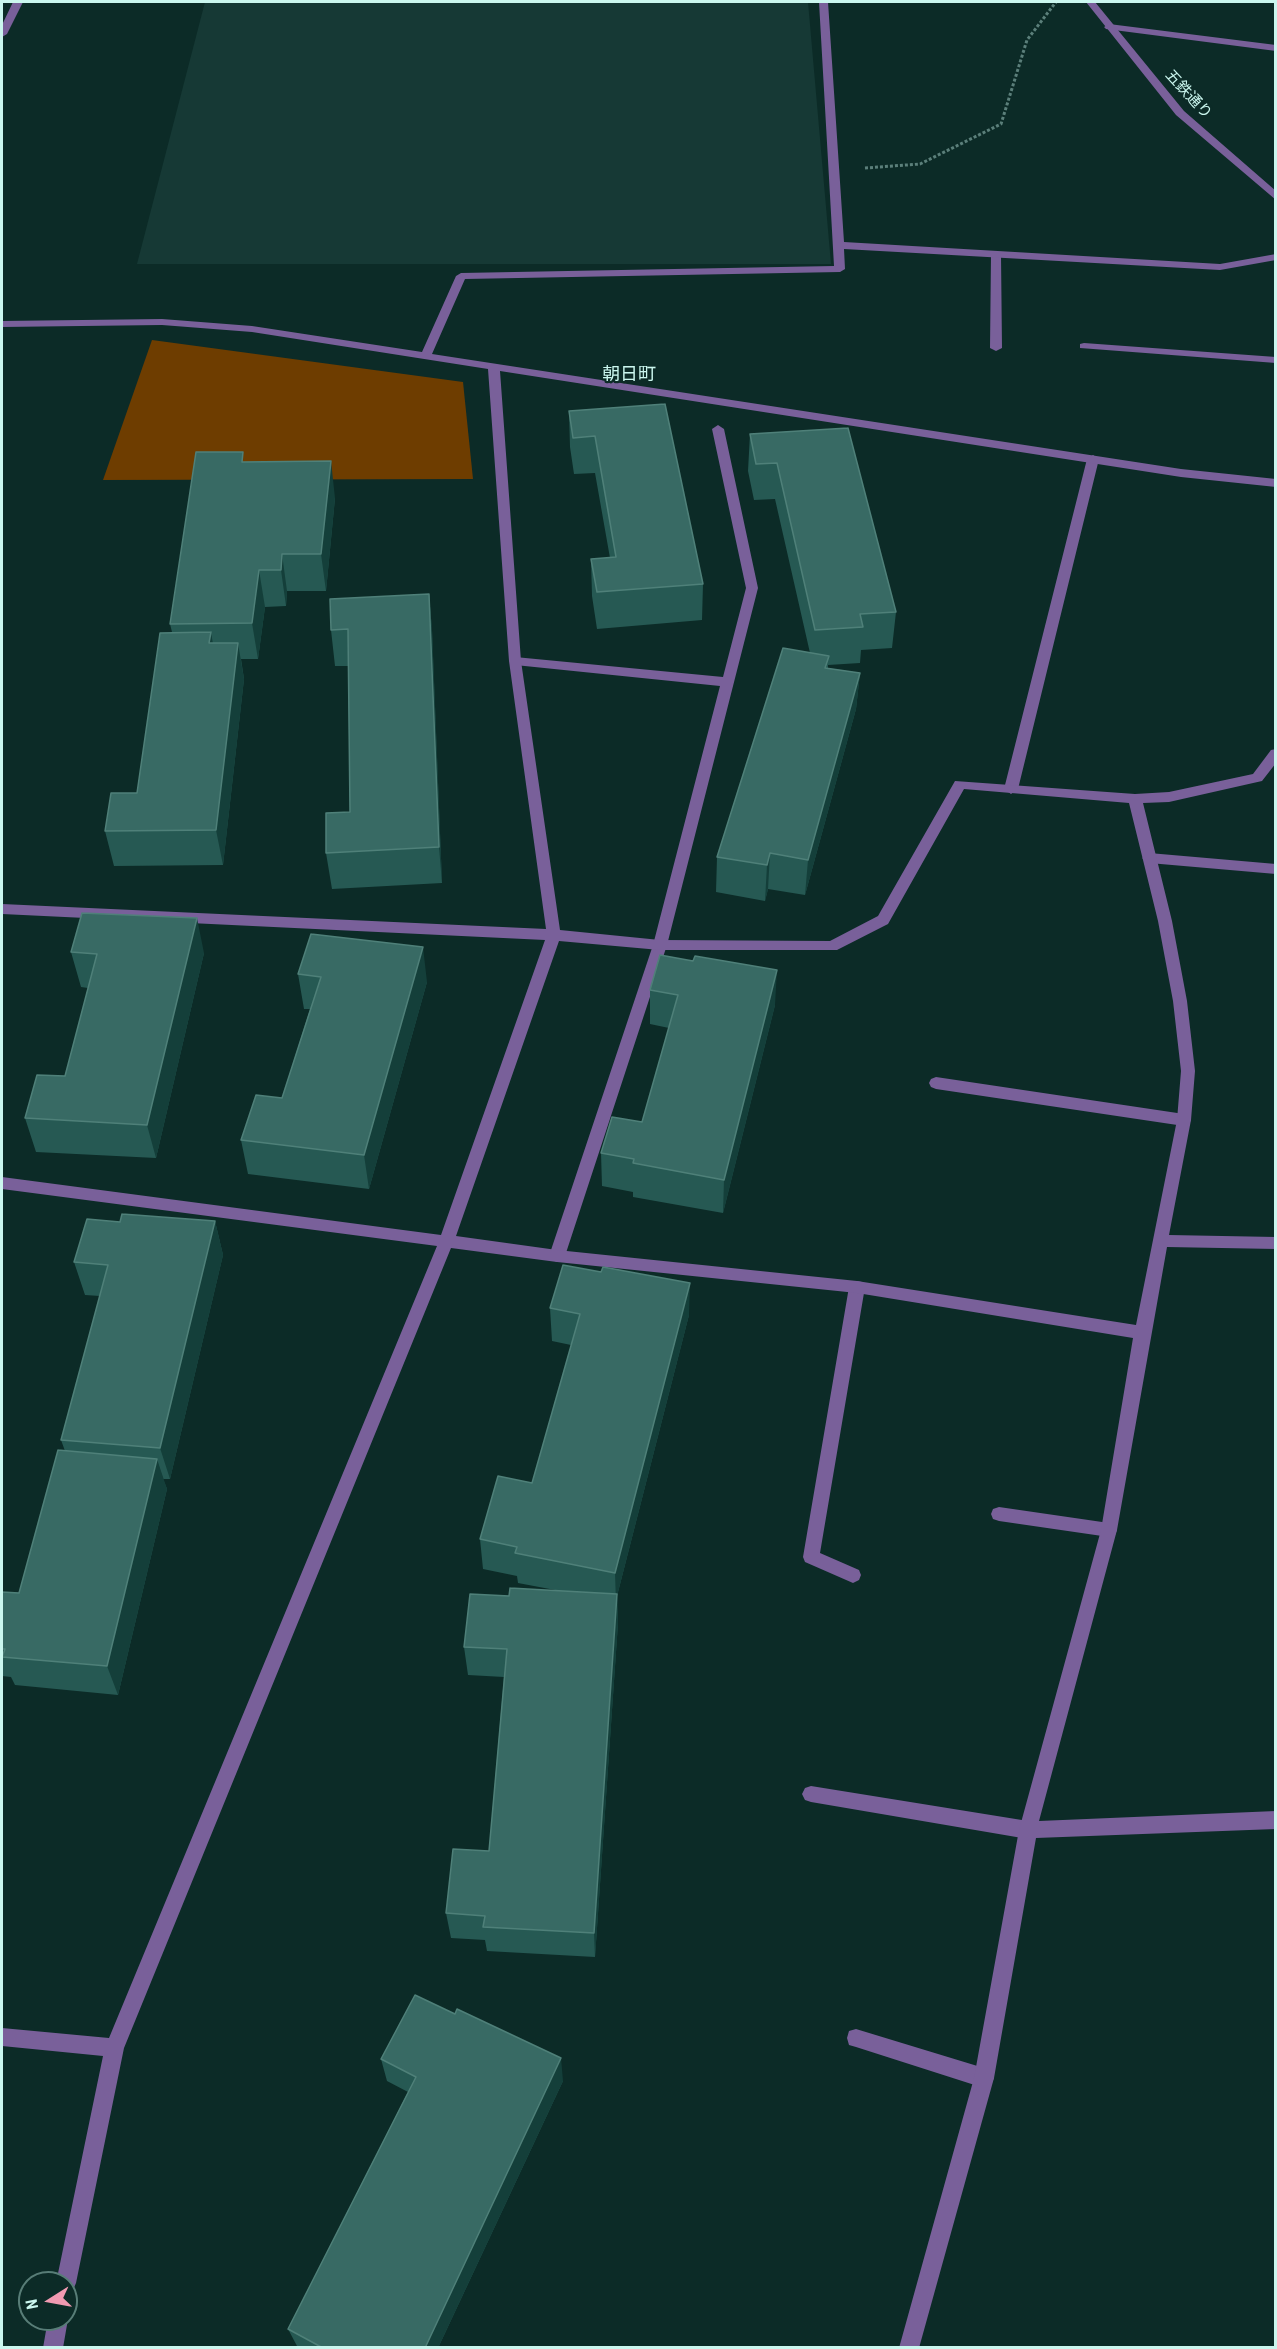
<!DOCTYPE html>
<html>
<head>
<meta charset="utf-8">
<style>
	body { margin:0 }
	#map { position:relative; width:1277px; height:2349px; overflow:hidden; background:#0c2b27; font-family:"Roboto Condensed",sans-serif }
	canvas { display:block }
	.frame { position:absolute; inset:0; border:3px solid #cbf7ef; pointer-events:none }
	.north { position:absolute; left:18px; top:2271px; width:60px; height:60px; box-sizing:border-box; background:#0c2b27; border:2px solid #587d77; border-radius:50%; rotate:259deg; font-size:16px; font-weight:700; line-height:24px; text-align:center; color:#cbf7ef }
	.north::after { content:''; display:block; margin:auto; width:21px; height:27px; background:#f19ab1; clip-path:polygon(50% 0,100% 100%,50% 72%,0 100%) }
</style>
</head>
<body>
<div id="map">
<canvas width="1277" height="2349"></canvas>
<div class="frame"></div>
<div class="north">N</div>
</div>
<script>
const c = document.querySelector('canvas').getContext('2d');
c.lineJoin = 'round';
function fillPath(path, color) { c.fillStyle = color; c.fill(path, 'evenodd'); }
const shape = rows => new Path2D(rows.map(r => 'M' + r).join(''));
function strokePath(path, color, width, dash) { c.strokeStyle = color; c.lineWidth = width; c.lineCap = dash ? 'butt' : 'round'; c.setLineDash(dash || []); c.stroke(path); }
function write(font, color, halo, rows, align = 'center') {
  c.font = font + ' "Roboto Condensed","Noto Sans JP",sans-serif'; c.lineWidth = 4.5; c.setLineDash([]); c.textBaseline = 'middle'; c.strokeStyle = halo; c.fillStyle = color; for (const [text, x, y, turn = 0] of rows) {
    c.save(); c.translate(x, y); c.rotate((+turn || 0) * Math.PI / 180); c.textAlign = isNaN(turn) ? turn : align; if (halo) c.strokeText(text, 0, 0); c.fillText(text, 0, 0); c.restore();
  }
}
const built = shape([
	[205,2,808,2,831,264,137,264]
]);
const green = shape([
	[152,340,463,382,473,479,103,480]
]);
const path = shape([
	[865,168,920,164,1001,124,1027,40,1056,2]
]);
const lane = shape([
	[1109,24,1276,45,1276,51,1106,29,1104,27,1109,24],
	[996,252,1001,255,1002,348,996,351,990,348,991,255,996,252],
	[1084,343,1276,357,1276,363,1080,348,1080,344,1084,343],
	[718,425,724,429,758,588,667,945,565,1256,562,1260,557,1262,552,1260,549,1256,653,945,720,686,515,665,509,661,515,657,723,677,746,588,712,429,718,425],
	[1093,455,1099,459,1018,789,1011,794,1004,789,1087,459,1093,455],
	[1149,853,1276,864,1276,874,1149,863,1142,858,1149,853],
	[936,1077,1184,1114,1189,1116,1191,1120,1189,1124,1184,1126,936,1089,931,1087,929,1083,931,1079,936,1077],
	[857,1281,862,1282,865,1287,820,1553,859,1570,861,1575,859,1580,853,1583,805,1562,803,1557,849,1287,852,1282,857,1281],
	[999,1507,1109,1523,1115,1525,1117,1530,1115,1535,1109,1537,999,1521,993,1519,991,1514,993,1509,999,1507],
	[811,1786,1028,1821,1034,1824,1037,1830,1034,1836,1028,1839,811,1802,805,1800,802,1794,805,1788,811,1786],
	[856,2029,984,2068,991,2071,994,2078,991,2085,984,2088,856,2047,849,2045,847,2038,849,2031,856,2029]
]);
const street = shape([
	[13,2,23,2,7,34,2,37,2,25,13,2],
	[819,2,828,2,844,242,1220,264,1276,254,1276,260,1220,270,844,249,845,269,840,272,465,279,432,354,1181,469,1276,479,1276,487,1181,477,500,371,521,661,560,930,660,940,830,941,878,916,955,781,1135,794,1169,792,1253,774,1271,750,1276,749,1276,763,1262,781,1169,802,1143,803,1172,921,1187,1001,1195,1071,1191,1120,1169,1235,1276,1237,1276,1249,1167,1247,1117,1530,1039,1821,1276,1811,1276,1829,1036,1838,994,2078,919,2348,899,2348,974,2078,1019,1830,1101,1530,1133,1338,857,1293,557,1262,451,1248,124,2048,76,2283,73,2290,66,2293,66,2283,56,2283,103,2056,2,2046,2,2028,109,2038,437,1246,2,1189,2,1177,441,1235,545,940,2,914,2,904,546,929,509,661,488,369,252,332,162,325,2,327,2,321,162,319,252,326,422,352,456,276,461,273,834,266,819,2],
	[964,789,1129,803,1158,921,1173,1001,1181,1071,1177,1120,1136,1325,857,1281,557,1250,456,1236,559,941,660,950,837,950,888,924,964,789],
	[1086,2,1095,2,1184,111,1276,191,1276,200,1176,115,1086,2],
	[66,2314,68,2319,63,2348,43,2348,48,2319,66,2319,66,2314]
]);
const wall = shape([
	[665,404,703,584,702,620,597,629,592,596,591,559,610,558,595,473,574,474,570,447,569,411],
	[848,428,896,612,892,648,861,650,860,663,828,665,828,668,860,673,856,709,805,895,768,889,765,901,716,892,717,857,810,653,775,499,754,500,748,471,750,434],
	[244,462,335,498,326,591,287,591,286,606,265,607,258,659,241,659,244,679,223,865,114,866,105,831,137,793,172,632,170,624],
	[429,594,432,630,442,883,332,889,326,853,350,812,348,666,335,666,331,630],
	[71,952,204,953,156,1158,36,1152,25,1118,65,1076,88,988,81,987],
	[298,974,427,982,369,1189,248,1174,241,1140,282,1098,310,1009,304,1009],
	[650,990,775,1005,723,1213,633,1197,633,1192,602,1186,601,1153,642,1122,669,1028,650,1024],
	[215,1221,223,1255,170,1479,163,1479,167,1489,118,1695,15,1685,11,1677,2,1676,2,1592,19,1593,65,1451,61,1440,100,1296,85,1295,74,1262,120,1222],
	[550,1308,689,1315,617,1596,618,1623,595,1957,487,1951,485,1940,451,1938,446,1913,489,1851,504,1677,468,1675,464,1647,509,1596,555,1590,518,1583,517,1576,483,1569,480,1539,532,1483,571,1345,552,1341],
	[381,2059,563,2081,438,2348,299,2348,297,2346,288,2329,408,2092,387,2081]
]);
const shadedWall = shape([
	[331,461,335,498,326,591,321,554],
	[282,554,287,591,286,606,281,570],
	[259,570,265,607,258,659,252,623],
	[429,594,432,630,442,883,439,847],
	[211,632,217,668,209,643],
	[238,643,244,679,223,865,216,830],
	[860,673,856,709,805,895,808,860],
	[770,853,768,889,765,901,767,865],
	[197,918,204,953,156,1158,147,1125],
	[423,947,427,982,369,1189,364,1155],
	[777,970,775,1005,723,1213,724,1180],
	[215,1221,223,1255,170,1479,160,1448],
	[690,1283,689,1315,617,1596,618,1623,595,1957,594,1933,616,1603,615,1573],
	[157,1459,167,1489,118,1695,107,1666],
	[561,2058,563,2081,438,2348,425,2348]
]);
const building = shape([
	[665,404,703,584,597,592,591,559,616,557,595,436,573,438,569,411,665,404],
	[848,428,896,612,860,614,863,627,815,630,777,463,756,464,750,434,848,428],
	[196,452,243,452,242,462,331,461,321,554,282,554,281,570,259,570,252,623,170,624,196,452],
	[429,594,439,847,326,853,326,813,350,812,348,629,331,630,330,599,429,594],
	[211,632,209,643,238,643,216,830,105,831,111,793,137,793,160,633,211,632],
	[783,648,829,656,825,668,860,673,808,860,770,853,767,865,717,857,783,648],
	[82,913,197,918,147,1125,25,1118,37,1075,65,1076,97,954,71,952,82,913],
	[311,934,423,947,364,1155,241,1140,256,1095,282,1098,321,977,298,974,311,934],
	[660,955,693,961,695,956,777,970,724,1180,633,1163,634,1159,601,1153,612,1117,642,1122,678,995,650,990,660,955],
	[122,1214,215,1221,160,1448,61,1440,108,1265,74,1262,87,1219,120,1222,122,1214],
	[563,1265,601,1272,603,1267,690,1283,615,1573,515,1553,517,1547,480,1539,498,1476,532,1483,580,1314,550,1308,563,1265],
	[58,1450,157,1459,107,1666,2,1657,5,1649,2,1649,2,1592,19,1593,58,1450],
	[510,1588,617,1594,594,1933,483,1927,485,1916,446,1913,453,1849,489,1851,507,1649,464,1647,470,1594,509,1596,510,1588],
	[415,1995,455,2014,457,2009,561,2058,425,2348,323,2348,288,2329,416,2077,381,2059,415,1995]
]);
const farStreetnames = [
	["五鉄通り",1188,95,47]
];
const farQuarternames = [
	["朝日町",629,375]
];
fillPath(built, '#163935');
fillPath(green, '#6e3d00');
strokePath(path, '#5b7f7a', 3, [3, 2]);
fillPath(lane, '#79609a');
fillPath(street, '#79609a');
fillPath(wall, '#265953');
fillPath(shadedWall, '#143f3a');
fillPath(building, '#386a64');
strokePath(building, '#4f8079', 1.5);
write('15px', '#cbf7ef', '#0c2b27', farStreetnames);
write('18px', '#cbf7ef', '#0c2b27', farQuarternames);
</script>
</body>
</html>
